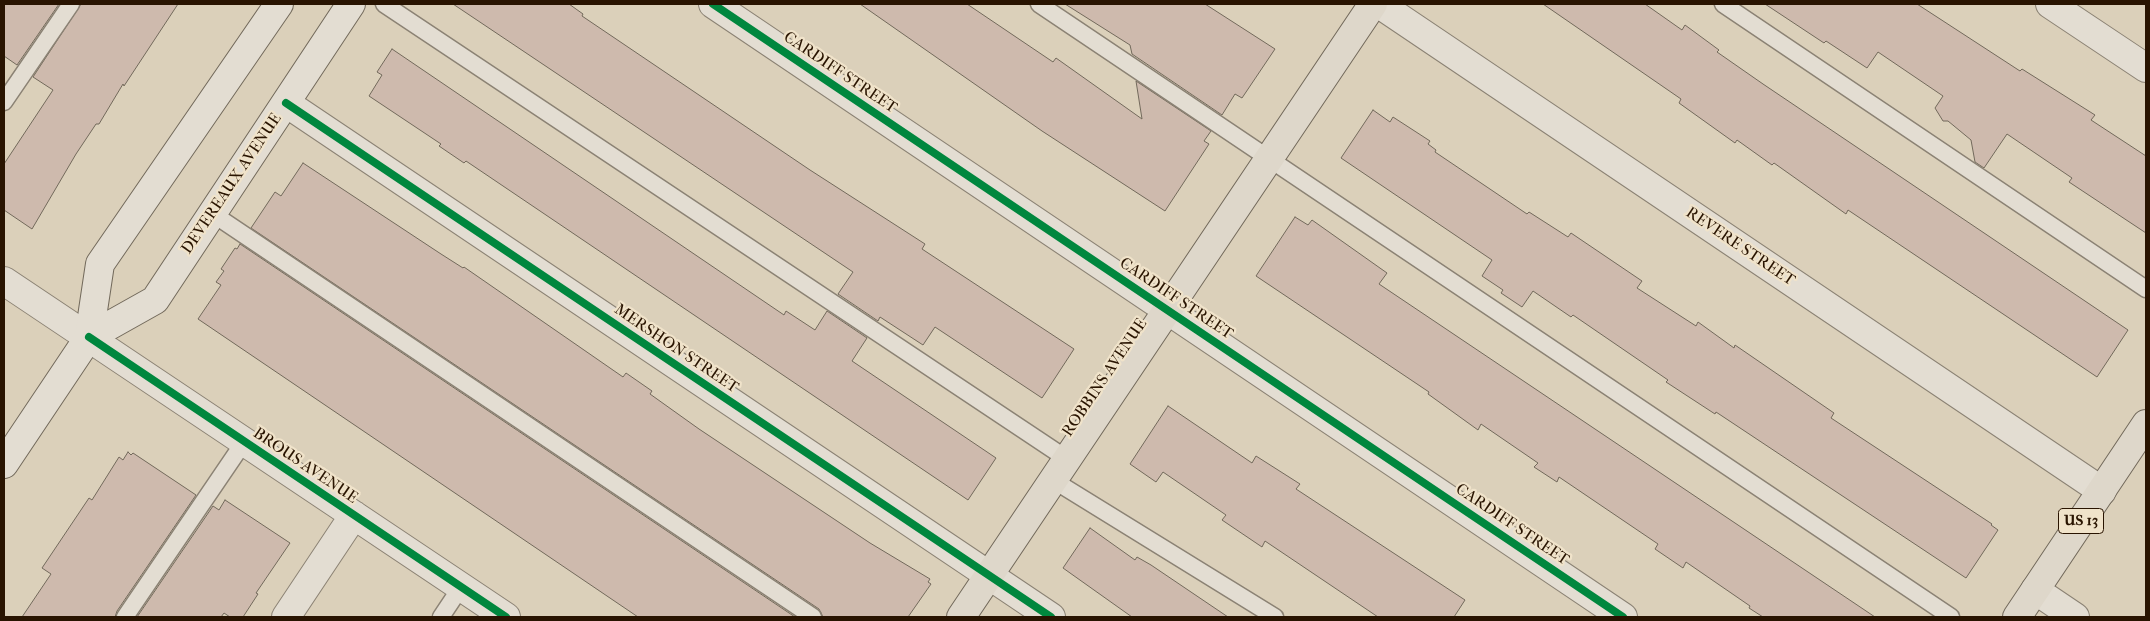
<!DOCTYPE html>
<html>
<head>
<meta charset="utf-8">
<style>
	body { margin:0 }
	#map { position:relative; width:2150px; height:621px; overflow:hidden; background:#dbd0ba; font-family:"IM FELL French Canon",serif }
	canvas { display:block }
	.frame { position:absolute; inset:0; border:5px solid #291401; pointer-events:none }
</style>
</head>
<body>
<div id="map">
<canvas width="2150" height="621"></canvas>
<div class="frame"></div>
</div>
<script>
const c = document.querySelector('canvas').getContext('2d');
c.lineJoin = 'round';
function fillPath(path, color) { c.fillStyle = color; c.fill(path, 'evenodd'); }
const shape = rows => new Path2D(rows.map(r => 'M' + r).join(''));
function strokePath(path, color, width, dash) { c.strokeStyle = color; c.lineWidth = width; c.lineCap = dash ? 'butt' : 'round'; c.setLineDash(dash || []); c.stroke(path); }
function write(font, color, halo, rows, align = 'center') {
  c.font = font + ' "IM FELL French Canon",serif'; c.lineWidth = 4.5; c.setLineDash([]); c.textBaseline = 'middle'; c.strokeStyle = halo; c.fillStyle = color; for (const [text, x, y, turn = 0] of rows) {
    c.save(); c.translate(x, y); c.rotate((+turn || 0) * Math.PI / 180); c.textAlign = isNaN(turn) ? turn : align; if (halo) c.strokeText(text, 0, 0); c.fillText(text, 0, 0); c.restore();
  }
}
const building = shape([
	[4,4,59,4,17,65,4,56,4,4],
	[81,4,178,4,124,86,123,84,99,124,96,124,76,154,32,229,4,210,4,164,53,90,33,77,81,4],
	[453,4,569,4,583,14,582,16,810,170,925,244,922,249,1074,349,1042,398,935,327,923,345,880,317,878,321,838,294,853,272,453,4],
	[860,4,967,4,1053,62,1056,58,1142,119,1136,81,1211,131,1204,141,1209,144,1165,211,1042,131,860,4],
	[1065,4,1205,4,1275,49,1242,98,1235,94,1222,115,1132,54,1130,45,1065,4],
	[1543,4,1645,4,1682,30,1685,25,1719,50,1717,52,1763,84,2128,330,2097,377,1848,210,1846,214,1774,163,1772,165,1737,140,1735,143,1679,103,1681,99,1543,4],
	[1765,4,1917,4,2020,71,2022,69,2095,115,2091,120,2146,156,2146,233,2069,182,2072,178,2007,134,1984,168,1975,162,1971,140,1948,121,1943,121,1935,108,1943,96,1878,52,1867,68,1826,41,1824,43,1765,4],
	[392,49,784,315,786,311,815,330,827,311,867,338,852,361,996,458,968,500,466,161,464,163,439,146,441,144,369,96,382,75,377,72,392,49],
	[1373,110,1390,122,1393,117,1430,141,1428,144,1436,150,1435,152,1527,214,1529,212,1568,237,1571,233,1642,281,1637,288,1696,326,1698,322,1734,348,1735,345,1834,413,1831,418,1992,524,1991,525,1998,530,1966,578,1716,412,1715,414,1666,382,1668,380,1573,315,1571,317,1533,291,1522,307,1501,293,1503,290,1482,276,1492,260,1341,158,1373,110],
	[303,163,441,254,463,268,464,267,623,377,626,373,652,391,650,394,699,429,870,543,930,579,928,582,931,584,908,617,823,617,819,609,251,228,275,192,281,196,303,163],
	[1295,217,1308,225,1312,220,1387,273,1379,284,1875,617,1763,617,1749,608,1750,606,1686,562,1683,568,1655,549,1658,544,1559,477,1557,482,1534,467,1538,463,1481,424,1478,430,1428,394,1429,392,1256,276,1295,217],
	[240,244,795,617,638,617,198,319,221,285,216,282,224,271,221,269,235,248,237,249,240,244],
	[1168,406,1252,463,1256,456,1300,484,1296,489,1465,600,1454,617,1378,617,1265,541,1262,547,1222,520,1226,515,1163,472,1156,482,1130,464,1168,406],
	[128,452,131,455,133,453,196,495,117,611,115,617,22,617,51,574,42,568,89,498,92,500,119,457,123,460,128,452],
	[225,500,290,543,256,593,258,594,243,617,230,617,224,613,221,617,137,617,213,506,219,510,225,500],
	[1090,528,1135,560,1137,557,1151,565,1228,617,1132,617,1063,568,1090,528]
]);
const lane = shape([
	[384,4,1067,459],
	[1039,4,1951,617],
	[1723,4,2146,289],
	[4,102,71,4],
	[213,214,813,617],
	[1053,480,1275,617],
	[125,617,244,442],
	[441,617,461,587]
]);
const street = shape([
	[713,4,1623,617],
	[1379,4,2102,491],
	[2050,4,2146,68],
	[286,103,1051,617],
	[4,281,506,617],
	[2035,590,2075,617],
	[286,617,354,515]
]);
const secondary = shape([
	[89,337,155,300,351,4],
	[4,464,89,337,100,264,279,4]
]);
const highway = shape([
	[961,617,1373,4],
	[2017,617,2146,424]
]);
const cycleway = shape([
	[713,4,1623,617],
	[286,103,1051,617],
	[89,337,506,617]
]);
const shields = [
	[2081,521,45]
];
const shieldNames = [
	["US 13",2081,521]
];
const streetNames = [
	["CARDIFF STREET",840,73,34],
	["DEVEREAUX AVENUE",232,184,-56],
	["REVERE STREET",1740,247,34],
	["CARDIFF STREET",1176,299,34],
	["MERSHON STREET",676,349,34],
	["ROBBINS AVENUE",1105,378,-56],
	["BROUS AVENUE",305,466,34],
	["CARDIFF STREET",1512,525,34]
];
fillPath(building, '#cebaad');
strokePath(building, '#72695b', 1);
strokePath(lane, '#8b8274', 19);
strokePath(street, '#8b8274', 30);
strokePath(secondary, '#72695b', 30);
strokePath(highway, '#72695b', 30);
strokePath(lane, '#e3ddd2', 16);
strokePath(street, '#e3ddd2', 28);
strokePath(secondary, '#e3ddd2', 28);
strokePath(highway, '#ded7ca', 28);
strokePath(cycleway, '#00873e', 8);
for (const [x, y, w] of shields) { const box = new Path2D(); box.roundRect(x - w / 2, y - 12.5, w, 25, 4); c.fillStyle = '#f0e3ca'; c.fill(box); strokePath(box, '#291401', 1); }
write('bold 15px', '#291401', null, shieldNames);
write('16px', '#291401', '#f0e3ca', streetNames);
</script>
</body>
</html>
